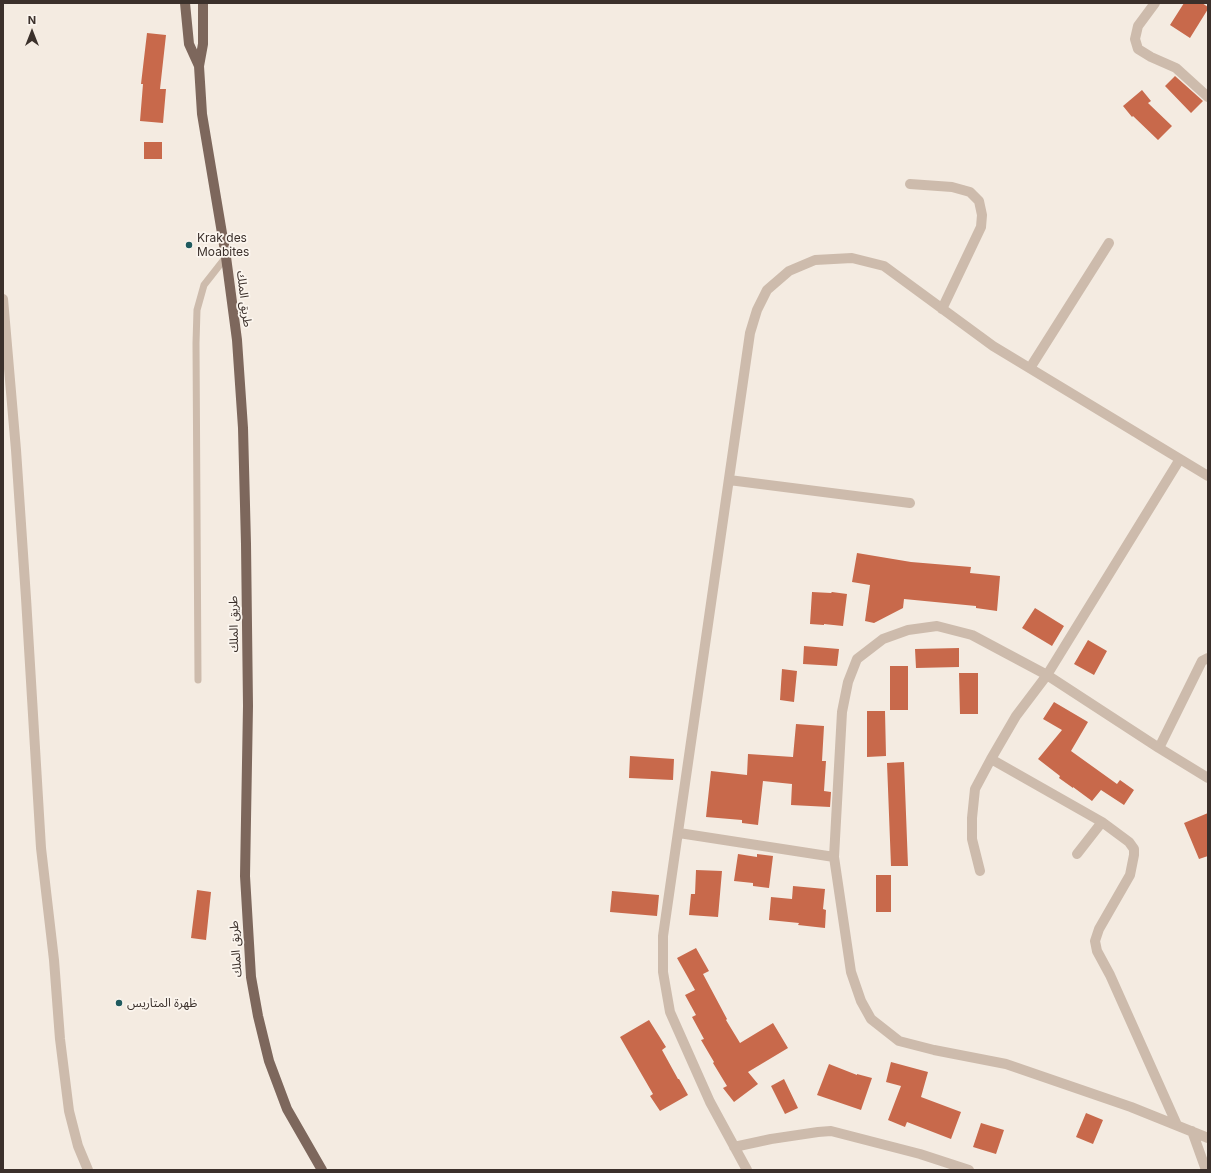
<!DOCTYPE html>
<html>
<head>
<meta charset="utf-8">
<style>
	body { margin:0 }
	#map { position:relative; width:1211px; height:1173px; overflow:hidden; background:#f4ebe1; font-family:Inter,sans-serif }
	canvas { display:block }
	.frame { position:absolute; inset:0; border:4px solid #3b302b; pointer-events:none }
	.north { position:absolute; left:12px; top:12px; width:40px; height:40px; -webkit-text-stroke:3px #fbf5ee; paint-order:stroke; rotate:0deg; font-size:11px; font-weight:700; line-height:16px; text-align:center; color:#3b302b }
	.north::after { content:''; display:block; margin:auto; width:14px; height:18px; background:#3b302b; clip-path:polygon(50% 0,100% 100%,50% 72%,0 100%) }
</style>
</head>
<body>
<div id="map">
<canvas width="1211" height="1173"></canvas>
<div class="frame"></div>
<div class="north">N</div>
</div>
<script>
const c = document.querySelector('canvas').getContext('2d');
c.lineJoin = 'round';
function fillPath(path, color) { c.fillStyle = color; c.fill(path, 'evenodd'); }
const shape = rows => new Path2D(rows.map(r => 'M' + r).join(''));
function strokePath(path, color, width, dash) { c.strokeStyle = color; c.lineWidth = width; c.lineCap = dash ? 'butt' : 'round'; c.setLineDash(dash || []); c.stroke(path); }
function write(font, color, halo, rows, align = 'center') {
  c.font = font + ' Inter,"Noto Sans Arabic",sans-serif'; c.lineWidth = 3.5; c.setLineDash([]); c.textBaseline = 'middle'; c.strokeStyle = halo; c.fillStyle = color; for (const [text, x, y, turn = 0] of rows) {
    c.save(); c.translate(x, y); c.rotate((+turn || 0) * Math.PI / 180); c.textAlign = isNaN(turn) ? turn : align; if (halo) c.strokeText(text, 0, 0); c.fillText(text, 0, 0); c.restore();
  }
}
const building = shape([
	[1184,3,1202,3,1208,7,1208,9,1190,38,1170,25],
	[147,33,166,35,160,89,166,89,163,123,140,121,143,84,141,84],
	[1175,76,1203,101,1191,113,1165,86],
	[1142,90,1151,101,1148,103,1172,126,1158,140,1133,116,1132,117,1123,106],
	[144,142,162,142,162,159,144,159],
	[857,553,911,562,971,567,970,573,1000,576,997,611,976,608,976,606,904,599,903,608,874,623,865,621,870,585,852,582],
	[812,592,831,593,832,592,847,594,843,626,824,624,824,625,810,624],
	[1035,608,1064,626,1052,646,1022,628],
	[1088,640,1107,651,1094,675,1074,664],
	[804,646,839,649,837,666,803,664],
	[959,648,959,667,916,668,915,649],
	[890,666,908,666,908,710,890,710],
	[782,669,797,671,794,702,780,700],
	[959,673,978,673,978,714,960,714],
	[1054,702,1088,722,1071,751,1117,784,1120,780,1134,790,1124,805,1101,790,1092,801,1073,787,1073,788,1059,778,1060,776,1038,759,1062,730,1043,719],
	[867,711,885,711,886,756,867,757],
	[796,724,824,726,822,761,826,761,824,791,831,792,830,807,791,805,792,784,763,781,758,825,742,823,742,820,706,817,711,771,747,775,748,754,793,757],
	[630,756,674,759,673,780,629,778],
	[904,762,908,866,891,866,887,763],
	[1208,813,1208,856,1199,859,1184,823],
	[738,854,757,857,757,854,773,856,769,888,753,886,753,883,734,881],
	[696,870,722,871,718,917,689,915,691,894,695,894],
	[876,875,891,875,891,912,876,912],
	[793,886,825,889,823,909,826,910,825,928,798,925,799,923,769,920,771,897,792,899],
	[197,890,211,892,206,940,191,938],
	[612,891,659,895,657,916,610,912],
	[696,948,709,971,703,974,727,1019,726,1020,740,1043,773,1023,788,1048,748,1072,758,1084,734,1102,723,1088,727,1086,713,1063,714,1062,701,1040,704,1039,692,1017,696,1015,685,995,695,990,677,958],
	[649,1020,666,1047,662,1050,678,1079,679,1079,688,1095,660,1111,650,1096,653,1094,620,1037],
	[891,1062,928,1072,921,1097,961,1112,951,1139,907,1122,905,1127,888,1120,901,1086,886,1082],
	[829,1064,857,1075,857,1074,872,1078,861,1110,817,1095],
	[784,1079,798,1108,785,1114,771,1086],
	[1086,1113,1103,1120,1093,1144,1076,1137],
	[981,1123,1004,1130,996,1154,973,1147]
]);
const lane = shape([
	[198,680,196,343,197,310,204,285,226,257]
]);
const street = shape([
	[1155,3,1138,26,1135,39,1138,49,1151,57,1176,68,1208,97],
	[910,184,952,187,970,192,979,201,982,215,981,227,942,309],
	[3,299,16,450,26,598,41,848,54,960,60,1039,69,1111,78,1146,88,1170],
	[1030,368,1109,243],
	[729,480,910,503],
	[1159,748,1202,661,1208,658],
	[991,759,1102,822,1077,854],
	[1208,778,1159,748,1047,675,972,635,937,626,908,630,883,639,857,659,848,682,842,712,834,857,851,972,861,1001,871,1019,899,1041,934,1050,1006,1064,1131,1107,1208,1138],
	[1102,822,1129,842,1134,849,1134,855,1130,875,1099,929,1095,941,1097,951,1110,975,1177,1125],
	[679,833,834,857],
	[980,871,972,839,972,818,975,789,991,759,1016,716,1047,675,1180,459],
	[1192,1131,1206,1170],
	[734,1147,771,1139,818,1132,831,1131,920,1154,969,1170],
	[747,1170,710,1102,670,1012,663,972,663,936,750,333,757,310,767,290,789,271,815,260,852,258,884,266,993,346,1208,476]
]);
const primary = shape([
	[185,3,189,44,199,66],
	[203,3,203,44,199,66,202,114,226,257,237,340,243,428,246,544,248,706,245,876,251,977,258,1016,269,1061,287,1109,322,1170]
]);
const markers = [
	[189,245,4,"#1f5a5e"],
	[119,1003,4,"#1f5a5e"]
];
const poiNames = [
	["Krak des",197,238],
	["Moabites",197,252],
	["ظهرة المتاريس",127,1003]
];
const streetNames = [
	["طريق الملك",244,299,83],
	["طريق الملك",234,624,-91],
	["طريق الملك",236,949,-94]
];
fillPath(building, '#c8694b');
strokePath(lane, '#cdbbac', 7);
strokePath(street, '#cdbbac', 10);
strokePath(primary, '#7d675c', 10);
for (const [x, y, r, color] of markers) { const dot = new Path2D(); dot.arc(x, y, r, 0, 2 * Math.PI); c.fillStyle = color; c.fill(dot); strokePath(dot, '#fbf5ee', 1.5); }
write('12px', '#3b302b', '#fbf5ee', poiNames, 'left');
write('12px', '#3b302b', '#fbf5ee', streetNames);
</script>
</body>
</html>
